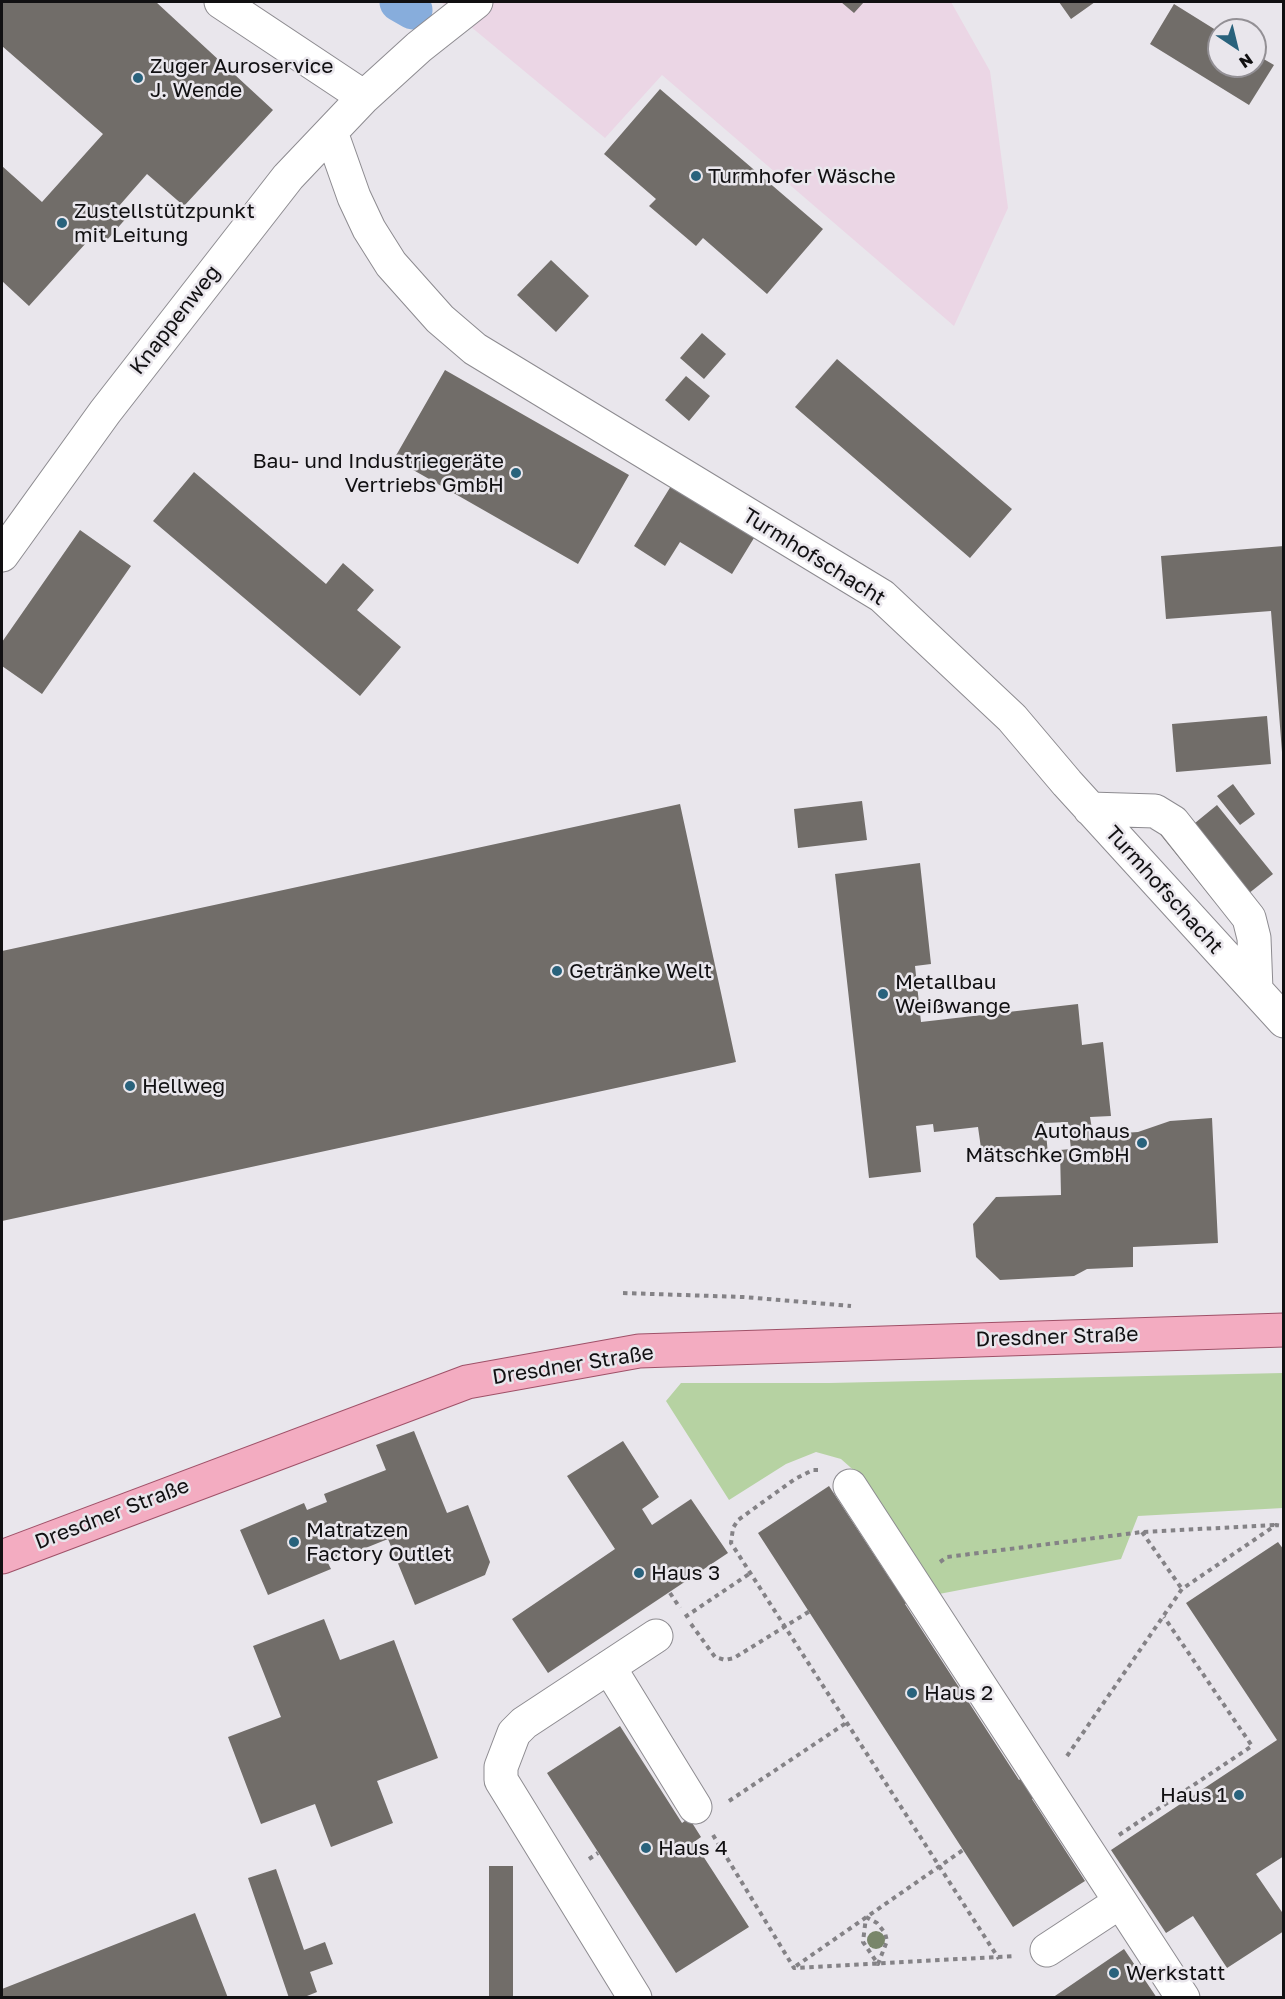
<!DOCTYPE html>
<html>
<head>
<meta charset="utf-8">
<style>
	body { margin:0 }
	#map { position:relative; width:1285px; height:1999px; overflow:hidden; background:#e9e6ec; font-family:"Golos Text",sans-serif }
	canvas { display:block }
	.frame { position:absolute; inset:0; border:3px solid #111012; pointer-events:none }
	.north { position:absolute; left:1207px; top:18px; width:60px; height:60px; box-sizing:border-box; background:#e9e6ec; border:2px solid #939095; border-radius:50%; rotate:145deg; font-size:16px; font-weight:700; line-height:24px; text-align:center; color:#111012 }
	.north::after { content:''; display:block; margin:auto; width:21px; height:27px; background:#29627c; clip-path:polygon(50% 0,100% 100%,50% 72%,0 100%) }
</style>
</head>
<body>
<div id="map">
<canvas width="1285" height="1999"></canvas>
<div class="frame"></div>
<div class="north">N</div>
</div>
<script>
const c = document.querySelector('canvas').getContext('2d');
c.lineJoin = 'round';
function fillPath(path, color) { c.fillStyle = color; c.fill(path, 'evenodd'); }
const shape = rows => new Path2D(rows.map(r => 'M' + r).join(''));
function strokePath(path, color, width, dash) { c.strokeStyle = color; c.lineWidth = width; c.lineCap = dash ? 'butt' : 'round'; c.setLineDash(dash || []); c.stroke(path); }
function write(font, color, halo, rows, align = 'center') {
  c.font = font + ' "Golos Text",sans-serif'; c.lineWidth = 5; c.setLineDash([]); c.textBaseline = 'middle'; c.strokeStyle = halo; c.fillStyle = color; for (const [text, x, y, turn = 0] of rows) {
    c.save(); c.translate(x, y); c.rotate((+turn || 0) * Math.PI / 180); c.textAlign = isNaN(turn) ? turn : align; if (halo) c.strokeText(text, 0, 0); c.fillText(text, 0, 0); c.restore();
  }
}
const industrial = shape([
	[441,2,951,2,990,71,1008,208,954,326,662,75,605,138]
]);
const green = shape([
	[1283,1373,1283,1508,1138,1516,1121,1559,939,1594,859,1475,841,1459,816,1452,786,1464,729,1500,666,1401,681,1383,829,1383]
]);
const canal = shape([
	[399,2,413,10]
]);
const building = shape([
	[2,2,156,2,273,110,184,206,147,174,119,206,129,215,106,241,96,232,29,306,2,281,2,166,42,202,103,134,2,46],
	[841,2,864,2,854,13],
	[1059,2,1095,2,1071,19],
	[1174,4,1219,32,1219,66,1255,66,1255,54,1274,65,1249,105,1150,44],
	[660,89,823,229,767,294,703,238,696,246,649,206,656,199,604,154],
	[551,260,589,296,556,332,517,295],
	[702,333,726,354,704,379,680,358],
	[837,359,1012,509,970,558,795,407],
	[445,370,629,475,578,564,394,459],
	[686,376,710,396,689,421,665,400],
	[194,472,326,584,343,563,374,590,357,610,401,647,360,696,153,521],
	[671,486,754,538,732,574,680,542,665,566,634,546],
	[80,530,131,566,42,694,2,666,2,642],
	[1284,546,1284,752,1282,752,1271,611,1166,619,1161,556],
	[1267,716,1271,764,1176,772,1172,724],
	[1233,784,1255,814,1240,825,1217,796],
	[862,801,867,840,798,848,794,809],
	[680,804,736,1062,2,1221,2,951],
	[1217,805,1273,874,1248,894,1237,880,1213,900,1159,833,1185,811,1195,823],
	[920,863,931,964,915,966,921,1022,1078,1004,1082,1045,1103,1042,1111,1116,1090,1117,1093,1135,1138,1132,1170,1121,1212,1118,1218,1243,1133,1247,1133,1267,1087,1269,1074,1276,1000,1280,976,1257,973,1224,996,1197,1061,1195,1060,1150,1071,1149,1068,1122,1045,1123,1048,1154,983,1162,978,1127,934,1132,933,1124,916,1126,921,1172,869,1178,835,874],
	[414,1431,447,1513,468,1505,490,1562,485,1575,415,1605,388,1539,328,1563,331,1569,268,1595,240,1530,304,1503,307,1510,327,1502,324,1494,386,1470,376,1445],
	[623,1441,659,1497,642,1509,652,1525,691,1499,728,1553,548,1673,512,1619,615,1549,567,1476],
	[829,1486,890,1579,897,1574,913,1599,905,1604,1019,1780,1026,1775,1039,1795,1032,1799,1085,1881,1013,1927,758,1533],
	[1278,1542,1284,1550,1284,1856,1256,1874,1284,1915,1284,1931,1227,1968,1193,1916,1166,1933,1111,1850,1277,1740,1186,1603],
	[324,1619,340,1660,394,1640,438,1758,377,1781,393,1823,331,1847,315,1804,261,1824,228,1737,281,1717,253,1646],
	[620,1726,682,1823,689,1818,701,1837,694,1842,749,1927,676,1973,547,1773],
	[489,1866,513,1866,513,1998,489,1998],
	[276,1869,304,1950,325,1942,333,1964,310,1972,317,1992,302,1998,289,1998,248,1878],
	[195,1913,228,1998,2,1998,2,1989],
	[1124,1949,1157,1998,1052,1998]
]);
const path = shape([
	[623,1293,743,1297,851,1306],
	[818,1470,813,1470,795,1479,738,1520,733,1528,731,1543,999,1959],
	[1142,1532,1182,1589],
	[940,1562,947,1557,1142,1532,1276,1525],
	[670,1593,680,1608],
	[685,1617,749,1574],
	[691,1624,715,1657,725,1660,734,1658,810,1611],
	[1067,1756,1182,1589,1276,1525,1284,1526],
	[729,1801,846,1723],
	[713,1835,794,1968,1015,1956],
	[1119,1835,1252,1746,1164,1617],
	[589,1859,598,1853],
	[866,1917,877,1923,885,1933,887,1941,878,1964,863,1942,866,1917],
	[796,1966,963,1850]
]);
const minor = shape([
	[221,2,364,97],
	[331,132,354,197,369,229,391,264,440,319,475,349,882,596,1012,718,1067,783,1284,1021],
	[2,555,105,412,288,177,364,97,419,47,476,2],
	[1090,809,1155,811,1173,822,1249,918,1254,938,1256,990],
	[850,1486,1183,1998],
	[609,1667,695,1807],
	[1047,1950,1120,1902],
	[635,1998,501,1780,501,1767,514,1733,524,1723,656,1636]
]);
const major = shape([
	[2,1557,467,1382,639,1351,1284,1330]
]);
const trees = [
	[876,1940]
];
const markers = [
	[138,78,6,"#29627c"],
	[696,176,6,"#29627c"],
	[62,223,6,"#29627c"],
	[516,473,6,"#29627c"],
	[557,971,6,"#29627c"],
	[883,994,6,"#29627c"],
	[130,1086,6,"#29627c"],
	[1142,1143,6,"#29627c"],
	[294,1542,6,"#29627c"],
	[639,1573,6,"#29627c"],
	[912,1693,6,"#29627c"],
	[1239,1795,6,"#29627c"],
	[646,1848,6,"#29627c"],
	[1114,1973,6,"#29627c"]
];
const poiNames = [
	["Zuger Auroservice",150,66],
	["J. Wende",150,90],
	["Turmhofer Wäsche",708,176],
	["Zustellstützpunkt",74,211],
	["mit Leitung",74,235],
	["Bau- und Industriegeräte",504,461,"right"],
	["Vertriebs GmbH",504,485,"right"],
	["Getränke Welt",569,971],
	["Metallbau",895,982],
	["Weißwange",895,1006],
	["Hellweg",142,1086],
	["Autohaus",1130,1131,"right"],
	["Mätschke GmbH",1130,1155,"right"],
	["Matratzen",306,1530],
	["Factory Outlet",306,1554],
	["Haus 3",651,1573],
	["Haus 2",924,1693],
	["Haus 1",1227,1795,"right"],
	["Haus 4",658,1848],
	["Werkstatt",1126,1973]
];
const streetNames = [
	["Knappenweg",175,320,-52],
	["Turmhofschacht",814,557,32],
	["Turmhofschacht",1164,890,48],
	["Dresdner Straße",1057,1337,-2],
	["Dresdner Straße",573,1365,-9],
	["Dresdner Straße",112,1514,-21]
];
fillPath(industrial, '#ebd6e5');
fillPath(green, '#b6d2a2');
strokePath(canal, '#87addc', 39);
fillPath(building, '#716d69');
strokePath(minor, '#8d8b90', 35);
strokePath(major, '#9f5168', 35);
strokePath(path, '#848286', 4, [4.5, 4.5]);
strokePath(minor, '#fff', 33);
strokePath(major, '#f3acc1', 33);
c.fillStyle = '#79866a';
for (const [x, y] of trees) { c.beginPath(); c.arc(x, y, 9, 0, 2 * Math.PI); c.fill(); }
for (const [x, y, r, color] of markers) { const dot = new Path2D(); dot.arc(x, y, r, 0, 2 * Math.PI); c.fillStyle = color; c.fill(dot); strokePath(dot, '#e9e6ec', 2); }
write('21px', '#111012', '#e9e6ec', poiNames, 'left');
write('21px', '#111012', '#e9e6ec', streetNames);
</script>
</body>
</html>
